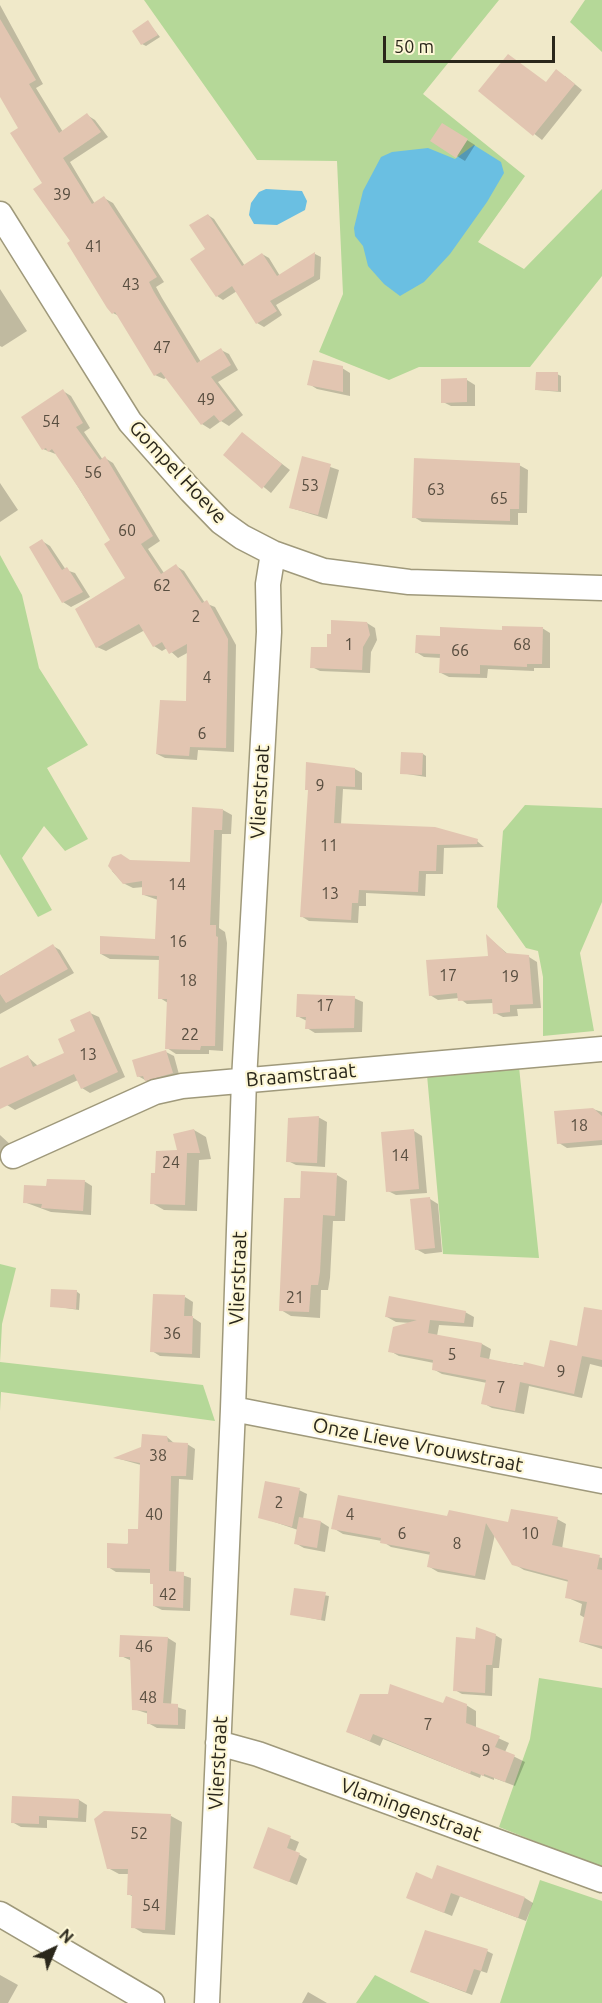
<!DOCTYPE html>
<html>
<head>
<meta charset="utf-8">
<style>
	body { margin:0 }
	#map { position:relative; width:602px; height:2003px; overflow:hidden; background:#f0e9c9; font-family:Ubuntu,sans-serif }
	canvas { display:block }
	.north { position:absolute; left:24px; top:1919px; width:60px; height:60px; -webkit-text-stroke:4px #fdf7d6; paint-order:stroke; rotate:44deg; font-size:16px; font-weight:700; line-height:24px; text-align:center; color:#2a271b }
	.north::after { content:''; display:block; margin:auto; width:21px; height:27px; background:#2a271b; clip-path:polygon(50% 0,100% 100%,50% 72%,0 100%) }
	.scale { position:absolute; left:383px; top:36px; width:172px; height:27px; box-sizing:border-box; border:3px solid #2a271b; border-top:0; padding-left:8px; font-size:18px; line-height:21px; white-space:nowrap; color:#2a271b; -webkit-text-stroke:4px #fdf7d6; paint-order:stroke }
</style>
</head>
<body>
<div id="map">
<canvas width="602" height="2003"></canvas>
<div class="north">N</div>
<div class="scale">50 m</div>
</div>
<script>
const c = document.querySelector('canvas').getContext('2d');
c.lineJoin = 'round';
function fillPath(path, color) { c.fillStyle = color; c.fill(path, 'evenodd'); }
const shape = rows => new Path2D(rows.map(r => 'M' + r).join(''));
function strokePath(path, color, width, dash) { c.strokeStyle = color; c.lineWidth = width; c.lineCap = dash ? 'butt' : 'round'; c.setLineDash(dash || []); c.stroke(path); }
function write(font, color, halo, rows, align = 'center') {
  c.font = font + ' Ubuntu,sans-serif'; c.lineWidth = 4.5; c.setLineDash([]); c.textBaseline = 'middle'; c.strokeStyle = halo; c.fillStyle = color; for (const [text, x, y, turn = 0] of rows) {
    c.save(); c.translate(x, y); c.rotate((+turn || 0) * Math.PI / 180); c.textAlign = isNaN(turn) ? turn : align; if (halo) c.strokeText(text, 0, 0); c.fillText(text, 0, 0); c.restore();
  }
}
const green = shape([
	[144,0,499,0,423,94,525,176,478,242,524,269,602,189,602,276,530,367,419,367,389,380,319,352,343,294,337,161,257,160],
	[585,0,602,0,602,52,570,22],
	[0,555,22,595,39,668,88,745,47,768,88,839,65,851,44,826,22,858,52,910,38,917,0,854],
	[525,805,602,808,602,902,580,953,594,1031,543,1036,543,977,538,951,526,948,497,907,503,831],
	[519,1067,539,1258,443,1254,427,1075],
	[0,1264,16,1268,2,1324,0,1362,203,1385,215,1421,1,1392,0,1411],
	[539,1678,602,1688,602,1868,499,1827,530,1739],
	[540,1880,602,1901,602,2003,500,2003],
	[375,1975,430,2003,356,2003]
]);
const water = shape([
	[474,145,501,162,504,173,487,202,450,254,424,282,400,296,384,284,368,266,363,246,355,236,354,228,363,191,381,157,392,152,428,148,455,159],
	[266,189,302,191,307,201,305,210,277,225,254,224,249,215,251,203,259,192]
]);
const shadow = shape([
	[0,5,43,84,36,88,63,132,87,115,95,120,108,137,70,162,95,204,104,198,113,203,164,282,156,287,162,298,201,362,221,350,229,354,238,370,218,382,243,415,229,426,221,421,210,429,202,424,167,377,164,379,155,375,119,316,113,313,72,242,20,128,0,94],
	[148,22,160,37,146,46,142,44],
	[565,76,582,90,542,140,480,91,547,83],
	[443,125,475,145,465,161,432,141],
	[208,215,214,219,245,266,262,254,269,258,280,276,315,254,321,257,320,279,276,305,282,315,264,327,257,323,237,291,223,300,217,296,207,250],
	[0,289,27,331,2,347,0,346],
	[342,368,350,373,350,396,317,389,309,384],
	[557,374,561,376,561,392,537,390],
	[467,380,475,385,475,406,451,406,443,402],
	[63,391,71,396,90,428,84,432,103,460,105,458,113,463,160,541,148,549,164,573,176,566,184,571,205,603,215,607,236,645,234,752,198,750,197,760,165,758,157,754,187,703,189,652,178,658,167,648,162,651,154,646,145,630,106,651,97,647,128,578,112,541,58,455,43,449],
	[243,434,290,470,271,493,225,455],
	[304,458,339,470,327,519,291,508],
	[519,465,528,470,527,513,518,513,518,525,422,522,414,517],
	[0,483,18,510,0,522],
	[42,541,50,546,66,570,75,573,90,597,71,607,63,602],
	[367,623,375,628,377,640,371,652,370,673,320,671,312,667,328,649],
	[542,628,550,633,550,668,534,668,534,671,488,669,487,678,449,677,441,673,441,658,424,657,416,652,441,638],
	[423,754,426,756,426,777,401,773],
	[355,769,362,773,362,790,343,789,341,824,477,841,484,847,444,848,443,874,426,874,425,896,366,893,366,906,359,906,358,923,309,921,301,916,310,791],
	[223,810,232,815,231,834,222,834,219,928,225,932,227,943,223,1051,209,1050,209,1054,176,1054,167,1048,168,1003,160,998,161,960,110,959,101,954,156,940,158,900,144,895,144,887,133,888,123,883,112,871,110,862,191,864],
	[488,937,509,955,529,957,537,962,541,1008,517,1009,518,1016,503,1017,495,1013,494,1003,467,1004,459,998,438,1000,430,995,490,957],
	[53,946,60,950,74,973,0,1014,0,976],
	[354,998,363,1002,362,1032,315,1033,307,1028,307,1021,297,1016],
	[90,1013,99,1017,125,1077,90,1093,82,1088,78,1080,15,1110,7,1105,0,1091,0,1070,28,1057,38,1066,66,1054],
	[166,1052,174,1056,180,1078,154,1085,138,1076],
	[593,1109,602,1112,602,1145,567,1148,559,1143],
	[318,1117,327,1122,325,1167,296,1165,288,1161],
	[194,1130,206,1137,211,1159,199,1160,197,1211,164,1210,152,1203,156,1174],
	[414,1131,422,1136,427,1193,396,1195,388,1191],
	[0,1135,12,1146,0,1157],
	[337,1175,347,1181,345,1221,333,1221,330,1278,328,1290,321,1290,320,1318,291,1316,281,1310],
	[84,1181,92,1186,91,1215,51,1212,24,1202,48,1188],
	[430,1199,438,1204,442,1252,425,1254,416,1249],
	[76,1291,80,1294,79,1310,52,1306],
	[185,1297,193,1302,192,1317,201,1323,200,1358,160,1356,152,1351],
	[465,1312,474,1317,473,1327,439,1325,437,1336,482,1344,491,1349,489,1360,545,1369,578,1348,602,1312,602,1367,590,1364,582,1398,529,1386,524,1414,492,1408,483,1403,487,1383,442,1374,433,1369,434,1363,399,1356,390,1351,411,1323,396,1322,387,1317],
	[167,1437,175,1444,187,1444,195,1449,193,1480,179,1479,176,1573,191,1578,190,1611,162,1610,154,1606,155,1585,152,1573,116,1572,108,1567,139,1530,141,1465,116,1458],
	[299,1490,307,1494,303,1519,321,1522,329,1527,325,1552,304,1548,295,1543,298,1530,260,1517],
	[449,1518,509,1523,557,1519,566,1524,562,1549,602,1558,602,1649,580,1642,585,1618,580,1615,582,1604,566,1597,569,1582,524,1570,514,1564,495,1534,485,1580,438,1572,428,1566,431,1555,391,1547,382,1541,343,1534,333,1528],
	[295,1590,329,1596,325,1621,291,1614],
	[495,1635,502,1639,499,1668,493,1668,492,1696,462,1694,455,1690,476,1641],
	[168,1638,176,1643,171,1705,186,1710,185,1729,157,1728,148,1723,149,1714,134,1709,132,1661,121,1656],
	[444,1704,466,1705,476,1711,476,1728,509,1743,505,1752,525,1762,515,1786,494,1778,494,1780,481,1775,480,1778,383,1739,380,1746,348,1732],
	[79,1800,87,1805,86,1822,47,1820,47,1828,21,1827,12,1822],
	[105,1813,171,1816,182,1822,175,1935,143,1933,133,1927,134,1897,128,1894,129,1874,119,1874,108,1868],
	[269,1829,299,1842,295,1852,307,1859,297,1885,254,1867],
	[433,1881,525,1898,533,1903,526,1921,460,1896,452,1916,408,1898],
	[487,1951,493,1954,487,1973,481,1971,472,1995,412,1972],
	[0,1975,18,1985,8,2003,0,2003],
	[308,1992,327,2003,302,2003]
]);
const building = shape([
	[0,19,36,80,29,84,59,133,87,113,101,132,63,158,92,204,104,196,143,255,157,277,149,282,154,292,197,363,221,348,231,365,211,377,236,410,220,422,214,415,201,425,161,372,154,376,115,312,112,314,107,308,67,243,70,241,33,189,42,183,10,133,18,128,0,97],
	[148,20,158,35,141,45,132,31],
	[508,54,546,82,556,69,575,84,533,136,478,91],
	[442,123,468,139,456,158,430,141],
	[208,214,242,266,262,253,277,276,315,252,314,276,270,301,277,311,256,324,232,286,216,297,190,259,205,249,189,225],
	[313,360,343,366,343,392,307,385],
	[536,372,558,372,558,391,535,390],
	[467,378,467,402,441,403,441,379],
	[63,389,83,423,76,427,100,460,105,456,153,536,141,544,161,574,176,564,202,603,207,600,228,639,226,748,190,747,189,756,156,754,160,700,186,701,187,644,169,654,162,642,153,647,139,624,96,648,75,609,125,578,104,544,110,540,80,490,52,449,48,452,46,448,42,450,21,417],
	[242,432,282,464,262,489,223,455],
	[302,456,331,464,318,515,289,508],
	[414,458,520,463,519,509,510,509,510,521,412,518],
	[42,539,62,570,67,567,83,592,62,603,29,547],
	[331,620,367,622,370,635,363,647,362,670,310,668,311,647,327,647,327,634,331,634],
	[502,626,543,627,542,664,527,664,527,667,480,665,480,674,439,673,440,654,415,653,416,635,440,636,440,627,502,630],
	[401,752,423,753,422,775,400,774],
	[306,762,355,768,355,787,336,786,334,823,435,827,478,839,477,844,437,845,436,871,419,871,418,892,359,890,358,903,352,903,351,920,300,917,308,790,305,790],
	[192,807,223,809,222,830,214,830,210,925,216,925,216,936,218,937,215,1046,201,1046,200,1050,165,1049,167,999,158,999,159,956,100,954,100,936,155,939,157,896,142,895,142,881,123,884,108,866,112,857,121,854,130,860,190,862],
	[486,934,506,953,529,955,533,1004,510,1005,510,1012,493,1014,492,999,458,1001,457,993,429,996,426,960,488,956],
	[53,944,68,969,6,1003,0,994,0,976],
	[297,994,355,996,354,1028,305,1029,306,1017,296,1017],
	[90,1011,118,1072,81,1089,74,1074,0,1109,0,1068,28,1055,33,1067,64,1053,58,1039,75,1031,70,1020],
	[166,1050,173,1073,145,1081,143,1076,137,1077,132,1060],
	[593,1108,602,1116,602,1140,557,1144,554,1111],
	[319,1116,317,1163,286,1162,288,1118],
	[194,1129,200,1153,187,1153,185,1205,150,1204,151,1173,155,1173,156,1151,177,1150,173,1134],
	[414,1129,419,1189,386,1192,381,1132],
	[301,1171,337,1173,335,1216,323,1215,320,1272,318,1285,311,1285,309,1312,279,1311,284,1198,300,1198],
	[47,1179,85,1180,83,1211,41,1208,42,1204,23,1203,24,1185,46,1186],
	[430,1197,435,1248,415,1250,410,1199],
	[51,1289,77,1290,76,1309,50,1307],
	[153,1294,185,1295,184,1316,193,1316,192,1354,150,1352],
	[389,1296,466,1311,464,1323,430,1320,428,1333,482,1343,480,1357,523,1366,524,1362,544,1367,550,1340,577,1346,584,1307,602,1310,602,1360,582,1356,574,1394,520,1382,515,1411,481,1404,486,1380,432,1370,433,1360,388,1352,393,1327,417,1320,385,1317],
	[142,1434,167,1436,168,1442,188,1443,186,1476,171,1476,169,1571,184,1572,183,1608,153,1606,153,1584,150,1584,150,1569,107,1568,107,1543,128,1544,128,1529,138,1529,140,1463,113,1458,141,1447],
	[265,1481,300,1488,292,1527,258,1518],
	[338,1495,447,1516,449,1510,508,1522,511,1509,558,1517,552,1545,600,1555,597,1569,602,1570,602,1646,579,1642,587,1602,565,1598,568,1580,512,1565,486,1523,475,1576,427,1567,430,1552,380,1543,381,1538,331,1529],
	[299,1517,321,1521,317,1548,294,1544],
	[294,1588,326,1592,321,1620,290,1615],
	[476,1627,496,1634,492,1665,486,1665,485,1693,453,1691,456,1637,475,1639],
	[120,1635,168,1637,163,1703,178,1704,178,1725,147,1724,147,1711,132,1710,130,1657,119,1657],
	[390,1684,443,1703,446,1696,467,1704,466,1723,500,1736,495,1747,515,1755,505,1782,484,1774,484,1776,471,1771,470,1774,373,1734,370,1741,346,1732,360,1694,388,1694],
	[12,1796,79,1799,78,1818,39,1816,39,1824,11,1823],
	[104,1811,171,1814,165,1930,131,1928,132,1895,127,1895,128,1869,107,1869,94,1819],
	[268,1827,291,1836,287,1848,300,1853,289,1882,253,1868],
	[437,1865,525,1897,518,1918,451,1893,444,1913,406,1898,416,1872,432,1879],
	[425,1930,488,1949,481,1971,474,1969,466,1992,410,1972]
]);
const minor = shape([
	[0,214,130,422,191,491,221,522,242,537,273,553,324,571,409,582,602,588],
	[13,1156,155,1092,182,1086,602,1049],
	[233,1409,602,1481],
	[218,1743,258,1754,602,1880],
	[0,1914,152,2003],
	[207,2003,233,1409,244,1080,269,632,268,584,273,553]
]);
const numberNames = [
	["39",62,195],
	["41",94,247],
	["43",131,285],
	["47",162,348],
	["49",206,400],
	["54",51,422],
	["56",93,473],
	["53",310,486],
	["63",436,490],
	["65",499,499],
	["60",127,531],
	["62",162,586],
	["2",196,617],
	["1",349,645],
	["68",522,645],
	["66",460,651],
	["4",207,678],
	["6",202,734],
	["9",320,786],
	["11",329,846],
	["14",177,885],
	["13",330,894],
	["16",178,942],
	["17",448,976],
	["19",510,977],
	["18",188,981],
	["17",325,1006],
	["22",190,1035],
	["13",88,1055],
	["18",579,1126],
	["14",400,1156],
	["24",171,1163],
	["21",295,1298],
	["36",172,1334],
	["5",452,1355],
	["9",561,1372],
	["7",501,1388],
	["38",158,1456],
	["2",279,1503],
	["40",154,1515],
	["4",350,1515],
	["6",402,1534],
	["10",530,1534],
	["8",457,1544],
	["42",168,1595],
	["46",144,1647],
	["48",148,1698],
	["7",428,1725],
	["9",486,1751],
	["52",139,1834],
	["54",151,1906]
];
const streetNames = [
	["Gompel Hoeve",178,472,47],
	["Vlierstraat",260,792,-87],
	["Braamstraat",301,1075,-5],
	["Vlierstraat",238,1278,-88],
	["Onze Lieve Vrouwstraat",418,1445,11],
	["Vlierstraat",218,1763,-87],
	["Vlamingenstraat",411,1810,20]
];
fillPath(green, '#b5d898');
fillPath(water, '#6abfe2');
fillPath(shadow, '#0003');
fillPath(building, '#e2c5b1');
strokePath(minor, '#9f997b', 27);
strokePath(minor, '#fff', 24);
write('16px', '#584e40', null, numberNames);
write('20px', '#2a271b', '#fdf7d6', streetNames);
</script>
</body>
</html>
